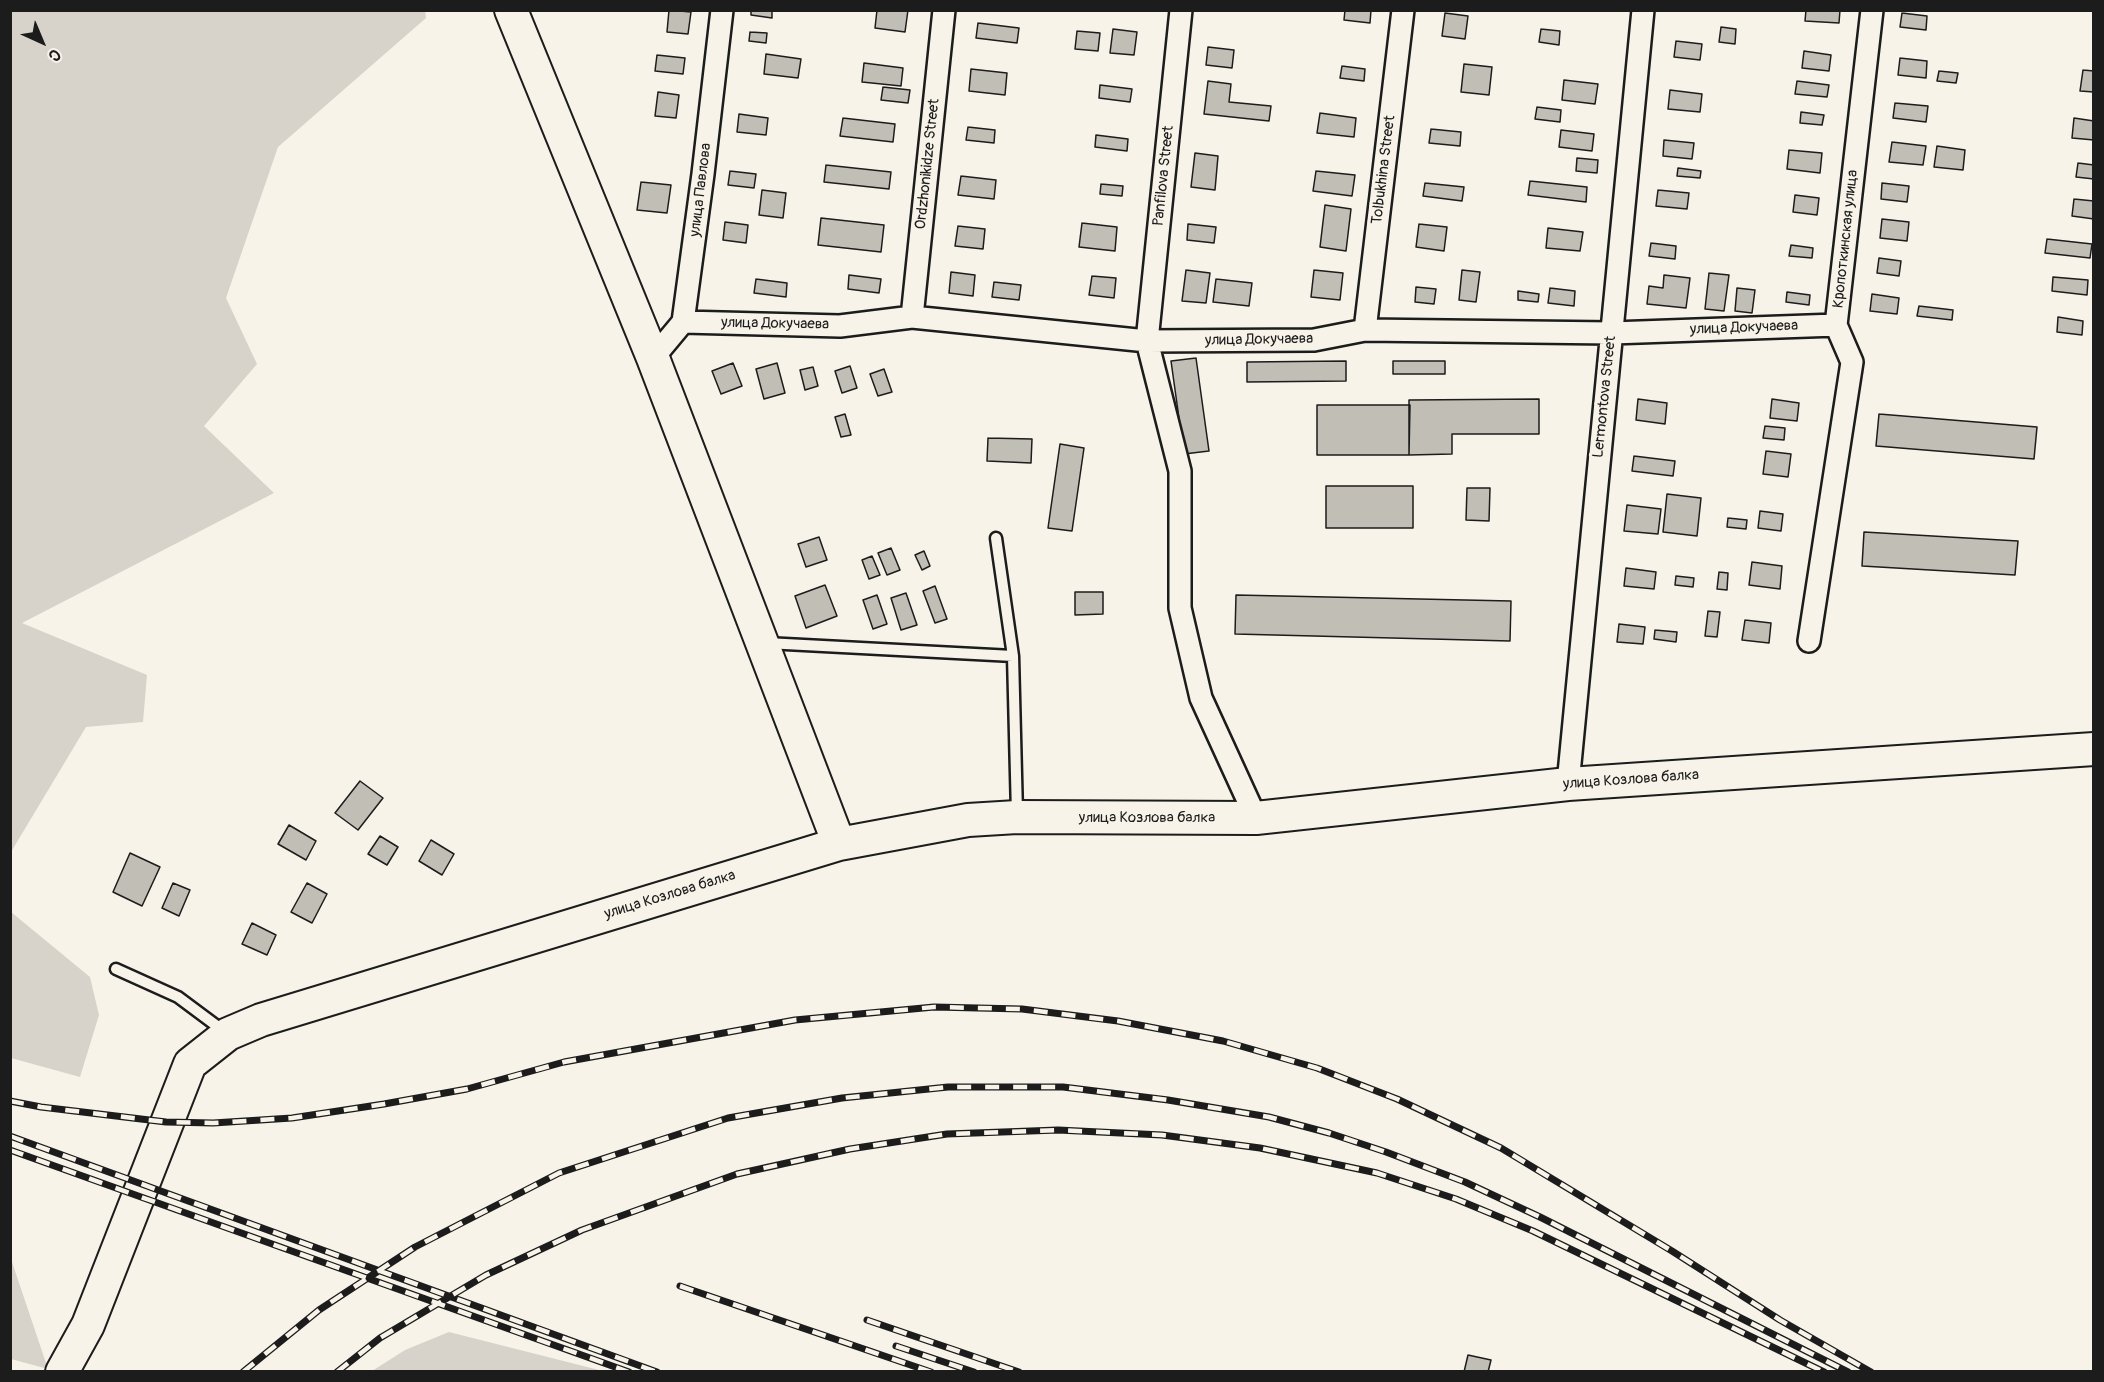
<!DOCTYPE html>
<html>
<head>
<meta charset="utf-8">
<style>
	body { margin:0 }
	#map { position:relative; width:2104px; height:1382px; overflow:hidden; background:#f7f3e8; font-family:Pangolin,sans-serif }
	canvas { display:block }
	.frame { position:absolute; inset:0; border:12px solid #1c1c1c; pointer-events:none }
	.north { position:absolute; left:12px; top:12px; width:60px; height:60px; -webkit-text-stroke:4px #f7f3e8; paint-order:stroke; rotate:136deg; font-size:16px; font-weight:700; line-height:24px; text-align:center; color:#1c1c1c }
	.north::after { content:''; display:block; margin:auto; width:21px; height:27px; background:#1c1c1c; clip-path:polygon(50% 0,100% 100%,50% 72%,0 100%) }
</style>
</head>
<body>
<div id="map">
<canvas width="2104" height="1382"></canvas>
<div class="frame"></div>
<div class="north">С</div>
</div>
<script>
const c = document.querySelector('canvas').getContext('2d');
c.lineJoin = 'round';
function fillPath(path, color) { c.fillStyle = color; c.fill(path, 'evenodd'); }
const shape = rows => new Path2D(rows.map(r => 'M' + r).join(''));
function strokePath(path, color, width, dash) { c.strokeStyle = color; c.lineWidth = width; c.lineCap = dash ? 'butt' : 'round'; c.setLineDash(dash || []); c.stroke(path); }
function write(font, color, halo, rows, align = 'center') {
  c.font = font + ' Pangolin,sans-serif'; c.lineWidth = 6; c.setLineDash([]); c.textBaseline = 'middle'; c.strokeStyle = halo; c.fillStyle = color; for (const [text, x, y, turn = 0] of rows) {
    c.save(); c.translate(x, y); c.rotate((+turn || 0) * Math.PI / 180); c.textAlign = isNaN(turn) ? turn : align; if (halo) c.strokeText(text, 0, 0); c.fillText(text, 0, 0); c.restore();
  }
}
const green = shape([
	[11,10,425,10,426,18,278,147,226,298,257,364,204,426,274,493,22,623,147,675,143,722,86,727,11,852],
	[11,912,90,977,99,1015,80,1077,11,1058],
	[11,1259,48,1369,11,1359],
	[449,1332,603,1371,372,1371,405,1350]
]);
const building = shape([
	[669,10,691,12,688,34,667,32,669,10],
	[751,10,772,10,772,18,751,15,751,10],
	[877,10,908,10,905,32,875,28,877,10],
	[1345,10,1371,10,1370,23,1344,20,1345,10],
	[1806,10,1840,10,1839,23,1805,21,1806,10],
	[1445,13,1468,16,1465,39,1442,36,1445,13],
	[1902,13,1927,16,1926,30,1900,27,1902,13],
	[978,23,1019,28,1017,43,976,38,978,23],
	[1721,27,1736,29,1735,44,1719,42,1721,27],
	[1113,29,1137,32,1134,55,1110,53,1113,29],
	[1541,29,1560,31,1559,45,1539,42,1541,29],
	[1077,31,1100,33,1098,51,1075,49,1077,31],
	[750,32,767,33,766,43,749,41,750,32],
	[1676,41,1702,44,1700,60,1674,57,1676,41],
	[1208,47,1234,50,1232,68,1206,65,1208,47],
	[1804,51,1831,55,1829,71,1802,68,1804,51],
	[766,54,801,59,798,78,764,74,766,54],
	[657,55,685,58,683,74,655,71,657,55],
	[1900,58,1927,61,1926,78,1898,75,1900,58],
	[864,63,903,68,901,86,862,82,864,63],
	[1464,64,1492,67,1489,95,1461,92,1464,64],
	[1342,66,1365,69,1364,81,1340,78,1342,66],
	[971,69,1007,73,1005,95,969,91,971,69],
	[2083,70,2094,71,2094,92,2080,91,2083,70],
	[1939,71,1958,73,1956,83,1937,81,1939,71],
	[1564,80,1598,84,1595,104,1562,100,1564,80],
	[1208,81,1231,84,1229,102,1271,106,1269,121,1204,114,1208,81],
	[1797,81,1829,85,1827,97,1795,94,1797,81],
	[1100,85,1132,89,1130,102,1099,98,1100,85],
	[883,87,910,90,908,103,881,100,883,87],
	[1670,90,1702,94,1700,112,1668,109,1670,90],
	[658,92,679,95,676,118,655,116,658,92],
	[1895,103,1928,106,1926,122,1893,118,1895,103],
	[1537,107,1561,110,1560,122,1535,119,1537,107],
	[1801,112,1824,115,1822,125,1800,123,1801,112],
	[1320,113,1356,118,1354,137,1317,133,1320,113],
	[739,114,768,118,766,135,737,132,739,114],
	[843,118,895,124,893,142,840,136,843,118],
	[2074,118,2094,121,2094,140,2072,138,2074,118],
	[968,127,995,130,994,143,966,140,968,127],
	[1431,129,1461,132,1460,146,1429,143,1431,129],
	[1561,130,1594,134,1592,151,1559,147,1561,130],
	[1096,135,1128,139,1127,151,1095,147,1096,135],
	[1664,140,1694,143,1692,159,1663,156,1664,140],
	[1892,142,1926,146,1923,165,1889,162,1892,142],
	[1937,146,1965,150,1963,170,1934,167,1937,146],
	[1789,150,1822,153,1820,173,1787,169,1789,150],
	[1195,153,1218,156,1215,190,1191,187,1195,153],
	[1577,158,1598,160,1597,173,1576,171,1577,158],
	[2078,163,2094,165,2094,179,2076,177,2078,163],
	[826,165,891,172,889,189,824,182,826,165],
	[1678,168,1701,171,1700,178,1677,176,1678,168],
	[730,171,756,174,754,188,728,185,730,171],
	[1316,171,1355,175,1352,196,1313,191,1316,171],
	[961,176,996,180,994,199,958,195,961,176],
	[1530,181,1587,187,1586,202,1528,195,1530,181],
	[641,182,671,185,667,213,637,210,641,182],
	[1425,183,1464,187,1462,201,1423,196,1425,183],
	[1882,183,1909,186,1907,202,1881,199,1882,183],
	[1101,184,1123,186,1122,196,1100,194,1101,184],
	[762,190,786,193,783,218,759,215,762,190],
	[1658,190,1689,193,1687,209,1656,206,1658,190],
	[1795,195,1819,198,1817,215,1793,212,1795,195],
	[2074,199,2094,201,2094,219,2072,216,2074,199],
	[1325,205,1351,209,1346,251,1320,247,1325,205],
	[821,218,884,225,881,252,818,245,821,218],
	[1882,219,1909,222,1907,241,1880,238,1882,219],
	[725,222,748,225,746,243,723,240,725,222],
	[1082,223,1117,227,1115,251,1079,247,1082,223],
	[1188,224,1216,227,1214,243,1187,240,1188,224],
	[1419,224,1447,227,1444,251,1416,247,1419,224],
	[958,226,985,229,983,249,955,246,958,226],
	[1548,228,1583,232,1580,251,1546,248,1548,228],
	[2047,239,2092,244,2090,258,2045,253,2047,239],
	[1651,243,1676,246,1675,259,1649,256,1651,243],
	[1791,245,1813,248,1812,258,1789,256,1791,245],
	[1879,258,1901,261,1899,276,1877,273,1879,258],
	[1186,270,1210,273,1206,303,1182,301,1186,270],
	[1314,270,1343,273,1340,300,1311,297,1314,270],
	[1462,270,1480,272,1476,302,1459,300,1462,270],
	[951,272,975,275,973,296,949,293,951,272],
	[1709,273,1729,275,1724,311,1705,309,1709,273],
	[849,275,881,279,879,293,848,289,849,275],
	[1664,275,1690,278,1686,308,1647,304,1649,286,1663,288,1664,275],
	[1092,276,1116,278,1114,298,1089,295,1092,276],
	[2053,277,2088,280,2087,295,2052,291,2053,277],
	[756,279,787,283,786,297,754,293,756,279],
	[1216,279,1252,283,1249,306,1213,302,1216,279],
	[994,282,1021,285,1019,300,992,297,994,282],
	[1416,287,1436,289,1434,304,1415,302,1416,287],
	[1550,288,1575,291,1574,306,1548,303,1550,288],
	[1737,288,1755,290,1752,313,1735,311,1737,288],
	[1518,291,1539,294,1538,302,1518,300,1518,291],
	[1787,292,1810,295,1809,305,1786,302,1787,292],
	[1872,294,1899,298,1897,314,1870,311,1872,294],
	[1919,306,1953,310,1952,320,1917,316,1919,306],
	[2058,317,2083,321,2082,335,2057,332,2058,317],
	[1196,358,1209,451,1184,454,1171,361,1196,358],
	[1346,361,1346,381,1247,382,1247,362,1346,361],
	[1393,361,1445,361,1445,374,1393,374,1393,361],
	[733,363,742,386,721,394,712,371,733,363],
	[777,363,785,393,764,399,756,369,777,363],
	[850,366,857,388,842,393,835,371,850,366],
	[813,367,818,386,805,390,800,370,813,367],
	[884,369,892,392,878,396,870,374,884,369],
	[1539,399,1539,434,1452,434,1452,454,1409,455,1409,400,1539,399],
	[1638,399,1667,403,1665,424,1636,420,1638,399],
	[1772,399,1799,403,1797,421,1770,418,1772,399],
	[1317,405,1410,405,1409,455,1317,455,1317,405],
	[845,414,851,435,841,437,835,417,845,414],
	[1879,414,2037,427,2034,459,1876,446,1879,414],
	[1765,426,1785,428,1784,440,1763,438,1765,426],
	[988,438,1032,439,1031,463,987,461,988,438],
	[1060,444,1084,448,1072,531,1048,528,1060,444],
	[1766,451,1791,454,1788,477,1763,474,1766,451],
	[1634,456,1675,461,1673,476,1632,471,1634,456],
	[1326,486,1413,486,1413,528,1326,528,1326,486],
	[1467,488,1490,488,1489,521,1466,520,1467,488],
	[1667,494,1701,498,1697,536,1663,532,1667,494],
	[1627,505,1661,509,1658,534,1624,531,1627,505],
	[1760,511,1783,514,1781,531,1758,528,1760,511],
	[1728,518,1747,520,1746,529,1727,527,1728,518],
	[1864,532,2018,541,2015,575,1862,566,1864,532],
	[819,537,827,560,806,567,798,544,819,537],
	[891,548,900,570,887,575,878,553,891,548],
	[924,551,930,566,922,570,915,555,924,551],
	[872,556,880,575,869,579,862,560,872,556],
	[1752,562,1782,566,1780,589,1749,585,1752,562],
	[1626,568,1656,572,1654,589,1624,586,1626,568],
	[1719,572,1728,573,1727,590,1717,589,1719,572],
	[1676,576,1694,578,1693,587,1675,585,1676,576],
	[825,585,837,616,806,628,795,596,825,585],
	[935,586,947,619,935,623,923,591,935,586],
	[1075,592,1103,592,1103,614,1075,615,1075,592],
	[906,593,917,625,901,630,891,598,906,593],
	[877,595,887,624,873,629,863,600,877,595],
	[1236,595,1511,601,1510,641,1235,634,1236,595],
	[1708,611,1720,612,1717,637,1705,636,1708,611],
	[1745,620,1771,623,1769,643,1742,640,1745,620],
	[1619,624,1645,627,1643,644,1617,642,1619,624],
	[1655,630,1677,632,1676,642,1654,639,1655,630],
	[360,781,383,798,358,830,335,813,360,781],
	[289,825,316,841,306,860,278,844,289,825],
	[380,836,398,847,387,865,368,854,380,836],
	[431,840,454,854,442,875,419,861,431,840],
	[130,853,160,867,142,906,113,892,130,853],
	[173,883,190,890,179,916,162,908,173,883],
	[307,883,327,894,312,923,291,912,307,883],
	[252,923,276,935,267,955,242,944,252,923],
	[1468,1355,1491,1360,1488,1372,1464,1372,1468,1355]
]);
const lane = shape([
	[996,538,1013,656],
	[766,643,1013,656,1017,814],
	[116,969,178,997,225,1032]
]);
const street = shape([
	[1181,10,1147,341,1180,471,1180,608,1201,698,1256,818],
	[912,317,944,10],
	[683,322,840,326,912,317,1147,341,1314,340,1365,330,1612,333,1836,325],
	[1365,330,1403,10],
	[653,358,683,322,703,174,722,10],
	[1809,641,1852,362,1836,325,1872,10],
	[1568,784,1643,10]
]);
const secondary = shape([
	[511,10,653,358,839,844],
	[62,1372,88,1325,190,1064,228,1034,261,1020,839,844,968,820,1017,817,1256,818,1568,784,2094,749]
]);
const rail = shape([
	[10,1101,41,1107,166,1122,213,1123,292,1118,384,1104,467,1089,564,1062,795,1020,934,1007,1022,1009,1118,1021,1223,1041,1317,1068,1397,1099,1501,1148,1672,1251,1780,1320,1871,1372],
	[10,1136,657,1372],
	[10,1150,629,1372],
	[680,1286,931,1372],
	[867,1320,1019,1372],
	[896,1346,974,1372],
	[243,1372,319,1310,415,1247,559,1173,728,1118,842,1098,948,1087,1063,1087,1168,1100,1269,1117,1329,1133,1386,1152,1465,1182,1540,1217,1848,1372],
	[337,1372,380,1338,486,1275,582,1230,737,1174,850,1149,947,1134,1058,1130,1162,1135,1260,1148,1377,1173,1456,1199,1533,1231,1824,1372]
]);
const streetNames = [
	["Ordzhonikidze Street",928,164,-84],
	["Tolbukhina Street",1384,170,-83],
	["Panfilova Street",1164,176,-84],
	["улица Павлова",701,190,-83],
	["Кропоткинская улица",1846,239,-84],
	["улица Докучаева",775,324,1],
	["улица Докучаева",1744,328,-2],
	["улица Докучаева",1259,340,-1],
	["Lermontova Street",1605,397,-84],
	["улица Козлова балка",1631,780,-4],
	["улица Козлова балка",1147,818],
	["улица Козлова балка",670,895,-17]
];
fillPath(green, '#d7d3cb');
fillPath(building, '#c0beb5');
strokePath(building, '#1c1c1c', 1.5);
strokePath(lane, '#1c1c1c', 15);
strokePath(street, '#1c1c1c', 26);
strokePath(secondary, '#1c1c1c', 36);
strokePath(lane, '#f7f3e8', 10);
strokePath(street, '#f7f3e8', 21);
strokePath(secondary, '#f7f3e8', 32);
strokePath(rail, '#1c1c1c', 7);
strokePath(rail, '#f7f3e8', 4.5, [14]);
write('15px', '#1c1c1c', '#f7f3e8', streetNames);
</script>
</body>
</html>
